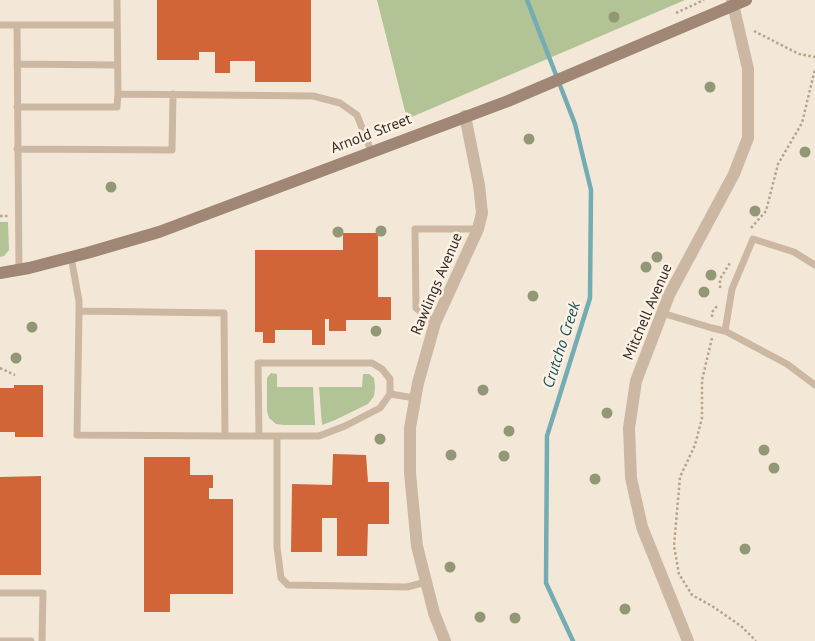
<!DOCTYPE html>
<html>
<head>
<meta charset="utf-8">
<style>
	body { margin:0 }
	canvas { display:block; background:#f3e8d7 }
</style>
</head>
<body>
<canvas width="815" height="641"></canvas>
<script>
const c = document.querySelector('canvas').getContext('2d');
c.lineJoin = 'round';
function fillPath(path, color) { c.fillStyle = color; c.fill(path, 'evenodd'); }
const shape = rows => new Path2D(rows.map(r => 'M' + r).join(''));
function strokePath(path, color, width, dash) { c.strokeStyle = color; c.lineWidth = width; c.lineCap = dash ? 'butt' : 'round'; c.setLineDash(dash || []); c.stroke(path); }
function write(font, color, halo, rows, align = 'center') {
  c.font = font + ' "PT Sans",sans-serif'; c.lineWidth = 5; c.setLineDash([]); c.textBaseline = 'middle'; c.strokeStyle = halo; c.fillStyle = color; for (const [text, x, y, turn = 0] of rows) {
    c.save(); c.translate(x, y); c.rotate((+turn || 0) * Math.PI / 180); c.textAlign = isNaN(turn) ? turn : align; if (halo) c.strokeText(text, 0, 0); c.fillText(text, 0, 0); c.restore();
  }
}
const green = shape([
	[377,0,685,0,407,119],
	[0,222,8,222,9,250,4,256,0,257],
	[271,373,277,374,277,387,313,387,315,425,285,425,276,424,269,418,267,411,267,378],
	[363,374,369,374,374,378,375,387,374,396,368,404,335,420,322,425,319,387,362,387]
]);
const stream = shape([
	[527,0,575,124,591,190,590,298,547,436,546,583,573,641]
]);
const building = shape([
	[157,0,311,0,311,82,255,82,255,61,230,61,230,73,215,73,215,52,199,52,199,60,157,60],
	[343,233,378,233,378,297,391,297,391,320,346,320,346,331,329,331,329,319,325,319,325,345,312,345,312,330,275,330,275,343,263,343,263,332,255,332,255,250,343,250],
	[14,385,43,385,43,437,15,437,15,432,0,432,0,388,14,388],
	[333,454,366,455,368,482,389,482,389,524,368,524,367,556,337,556,337,518,322,518,322,552,291,552,292,484,332,485],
	[144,457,190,457,190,475,213,475,213,488,209,488,209,499,233,499,233,594,170,594,170,612,144,612],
	[41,476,41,575,0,575,0,477]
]);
const path = shape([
	[676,13,704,0],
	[754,31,799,54,815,57],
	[0,216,8,216],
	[751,228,766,211,778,164,802,123,815,69],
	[720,288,720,279,730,263],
	[712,317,712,312,718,305],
	[712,338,702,380,702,418,695,445,680,477,674,546,679,574,692,595,712,606,741,626,756,641],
	[0,368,15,375]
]);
const lane = shape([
	[117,0,118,94,313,96,340,103,357,115,371,151],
	[0,25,117,25],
	[17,25,19,270],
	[17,64,117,65],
	[17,107,117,107,118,94],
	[17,149,172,150,173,94],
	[71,257,79,301,79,311,77,435,225,436,224,313,79,311],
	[662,313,712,328,725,331,787,364,815,385],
	[435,323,416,308,415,229,478,229],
	[725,331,732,289,753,239,794,252,815,265],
	[390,394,415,398],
	[225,436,319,436,345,426,380,408,390,394,390,379,382,369,372,363,258,363,259,436],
	[277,436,277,547,281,578,288,585,407,587,426,582],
	[0,593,43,593,42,641],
	[0,641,31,641]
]);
const street = shape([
	[445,641,434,613,417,546,410,473,410,428,418,383,435,323,478,229,482,213,479,185,465,116],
	[688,641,642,527,631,478,629,428,636,381,669,295,734,174,748,138,748,69,732,0]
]);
const secondary = shape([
	[0,273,29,268,87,253,159,232,508,101,746,0]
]);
const trees = [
	[614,17],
	[710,87],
	[529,139],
	[805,152],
	[111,187],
	[755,211],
	[381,231],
	[338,232],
	[657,257],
	[646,267],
	[711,275],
	[704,292],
	[533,296],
	[32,327],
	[376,331],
	[16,358],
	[483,390],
	[607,413],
	[509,431],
	[380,439],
	[764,450],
	[451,455],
	[504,456],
	[774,468],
	[595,479],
	[745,549],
	[450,567],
	[625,609],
	[480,617],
	[515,618]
];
const streetNames = [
	["Arnold Street",371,134,-21],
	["Rawlings Avenue",437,284,-67],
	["Mitchell Avenue",648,312,-67]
];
const waterNames = [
	["Crutcho Creek",562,345,-72]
];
fillPath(green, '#b2c396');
strokePath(stream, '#74acb3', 4.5);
fillPath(building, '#d16538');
strokePath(path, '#b8a28c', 2.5, [2.5, 2.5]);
strokePath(lane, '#ccb8a2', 7);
strokePath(street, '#ccb8a2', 12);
strokePath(secondary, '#a08674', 12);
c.fillStyle = '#929876';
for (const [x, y] of trees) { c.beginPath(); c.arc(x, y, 5.5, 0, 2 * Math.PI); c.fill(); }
write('15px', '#362b25', '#fbf1e4', streetNames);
write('italic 16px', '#17535b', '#fbf1e4', waterNames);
</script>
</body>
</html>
